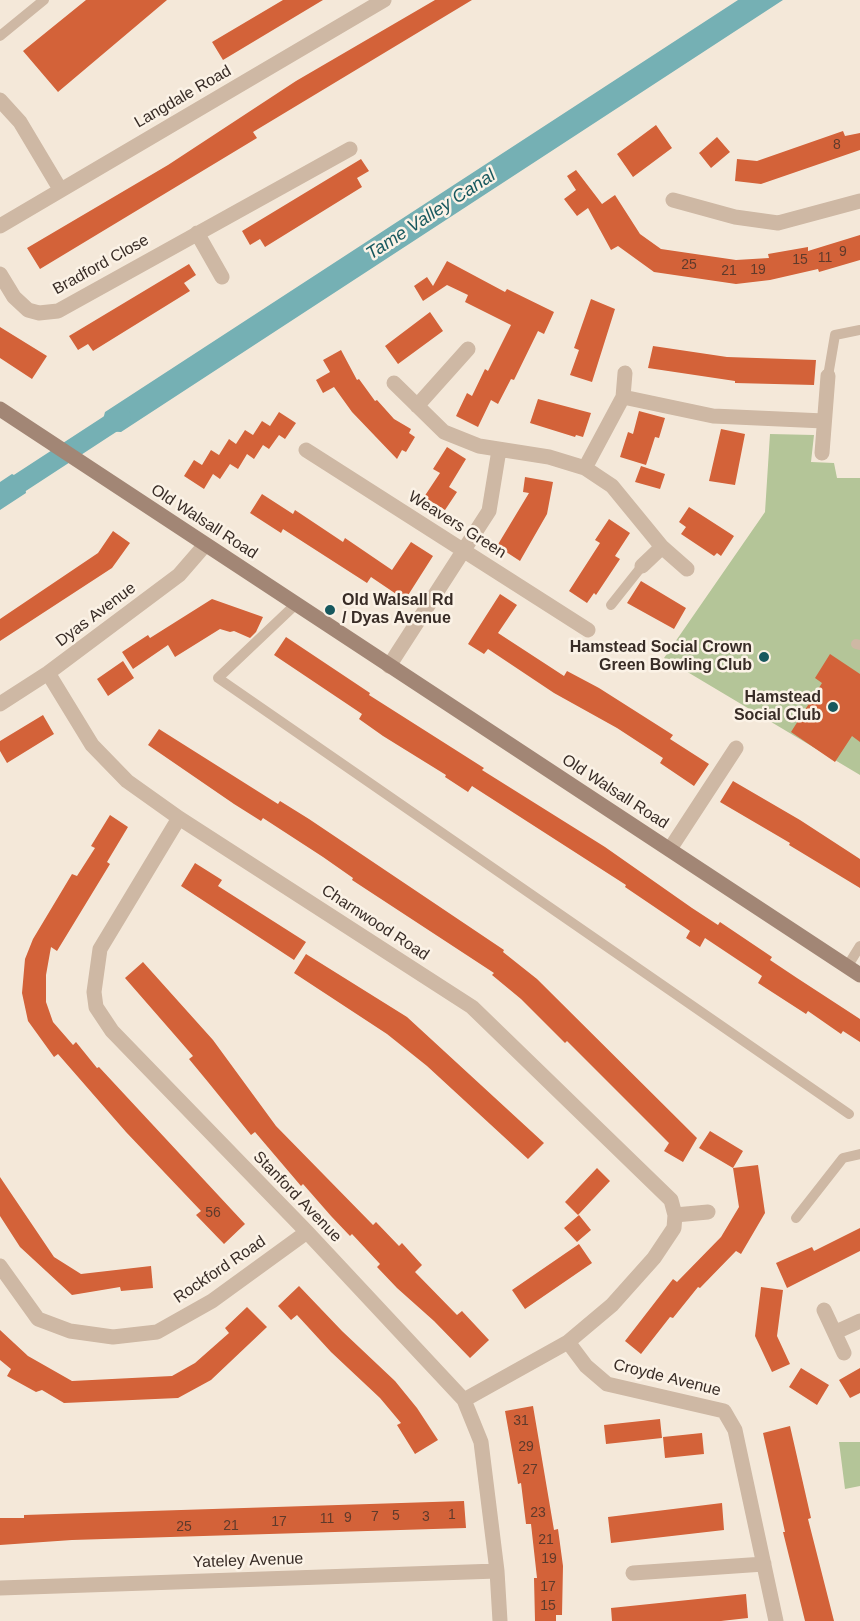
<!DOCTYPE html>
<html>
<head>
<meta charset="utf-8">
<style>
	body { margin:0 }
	canvas { display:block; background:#f4e8d9 }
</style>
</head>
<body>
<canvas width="860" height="1621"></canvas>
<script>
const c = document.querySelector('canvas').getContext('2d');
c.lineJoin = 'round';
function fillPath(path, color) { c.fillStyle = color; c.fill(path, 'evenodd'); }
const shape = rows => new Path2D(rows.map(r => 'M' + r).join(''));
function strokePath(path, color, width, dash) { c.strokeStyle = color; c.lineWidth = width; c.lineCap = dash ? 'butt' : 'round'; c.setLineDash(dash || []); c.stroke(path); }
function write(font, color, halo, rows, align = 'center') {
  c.font = font + ' Arial,sans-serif'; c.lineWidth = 5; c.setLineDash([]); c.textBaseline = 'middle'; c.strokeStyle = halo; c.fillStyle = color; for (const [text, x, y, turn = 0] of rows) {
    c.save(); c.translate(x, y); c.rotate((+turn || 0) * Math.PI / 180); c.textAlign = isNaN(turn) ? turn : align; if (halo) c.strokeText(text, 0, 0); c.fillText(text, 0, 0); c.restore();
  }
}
const green = shape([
	[770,434,814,435,811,462,834,463,837,478,860,478,860,775,664,658,765,512],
	[839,1442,860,1442,860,1486,845,1489]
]);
const water = shape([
	[738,0,783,0,121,432,100,431,105,412],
	[12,474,24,480,26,493,0,510,0,482]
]);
const canal = shape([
	[0,496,121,417]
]);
const building = shape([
	[86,0,167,0,58,92,23,51],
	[283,0,323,0,223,60,212,42],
	[435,0,472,0,253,132,257,138,40,269,27,248,168,165,296,81],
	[656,125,672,148,633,177,617,154],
	[843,131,845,136,860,133,860,150,761,184,735,181,737,159,757,161],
	[717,137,730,152,711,168,699,153],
	[361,159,369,171,357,178,362,187,265,247,260,239,250,245,242,231],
	[576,170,602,204,615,195,640,234,661,249,736,260,769,258,768,254,808,247,808,251,860,235,860,260,819,272,818,269,770,280,736,284,654,272,618,246,611,250,588,208,577,216,564,199,576,190,567,176],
	[447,261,505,292,507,289,554,312,544,334,538,331,514,380,511,379,498,404,491,400,478,427,456,416,467,393,472,396,485,369,488,371,511,325,465,302,468,295,447,285,423,301,414,286,427,277,433,286],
	[189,264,196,275,184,283,190,291,93,351,88,344,78,350,69,336],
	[591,299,615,309,592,382,570,375,579,350,574,348],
	[430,312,443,331,398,364,385,346],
	[0,327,47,356,32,379,0,358],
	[653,346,727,357,816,360,814,385,735,383,735,381,648,368],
	[341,350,357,380,359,379,375,401,377,400,394,419,411,429,409,433,415,437,406,452,402,450,397,459,352,412,334,387,323,393,316,380,330,372,323,360],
	[538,399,591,413,583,437,576,435,575,437,530,423],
	[639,411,665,418,659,438,655,437,646,465,620,457,628,432,633,434],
	[279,412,296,423,285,439,279,435,269,449,263,445,254,459,247,454,238,469,230,464,220,479,213,474,204,489,184,476,194,460,202,465,211,450,219,455,229,439,236,444,245,430,253,435,262,421,270,426],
	[721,429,745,434,735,485,709,481],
	[447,447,466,459,449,487,457,492,445,510,424,497,440,473,433,469],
	[641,466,665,474,660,489,635,482],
	[525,477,553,482,547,514,520,561,497,546,529,493,523,492],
	[262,494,293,514,295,510,343,542,345,538,392,570,411,542,433,556,405,600,371,577,367,583,283,529,281,533,250,513],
	[689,507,734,536,721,556,717,553,714,556,681,534,686,527,679,522],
	[609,519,630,533,615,556,620,559,596,595,594,593,587,603,569,591,600,543,595,540],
	[113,531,130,543,112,568,0,641,0,619,98,553],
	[641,581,686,608,674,629,627,603],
	[500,594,517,605,498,633,564,676,567,671,599,688,673,735,670,739,709,764,694,786,660,763,663,758,617,728,554,693,488,649,484,654,468,644],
	[212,599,263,617,256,632,250,638,234,631,230,632,220,629,175,657,168,645,133,669,122,652,148,635,150,638],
	[286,637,370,693,369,695,484,768,482,770,605,847,692,908,718,925,720,922,772,957,770,960,797,978,860,1019,860,1042,843,1031,841,1034,808,1011,806,1014,758,983,762,976,705,938,700,947,686,938,690,931,625,887,626,885,472,786,468,792,445,777,446,775,383,736,359,719,362,714,274,655],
	[830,654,860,674,860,742,852,736,835,762,791,732,822,683,815,678],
	[123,661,134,678,108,696,97,679],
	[43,715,54,734,7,763,0,751,0,741],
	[159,729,278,804,280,801,309,819,504,950,503,952,537,979,697,1138,683,1162,664,1151,669,1143,567,1041,565,1043,521,999,492,975,494,973,352,880,353,878,323,857,263,818,261,821,234,804,148,745],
	[733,781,800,820,860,859,860,888,789,845,790,843,720,802],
	[110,815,128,827,107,862,110,864,57,951,51,947,46,975,46,1002,53,1022,73,1045,76,1042,97,1068,99,1067,245,1224,224,1244,196,1215,201,1211,126,1132,58,1054,54,1057,28,1021,22,993,25,959,33,939,72,874,77,876,95,848,91,846],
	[195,863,222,880,218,886,306,942,294,960,181,886],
	[306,954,407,1017,544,1143,528,1159,427,1066,387,1034,294,973],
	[143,962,213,1040,276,1126,373,1225,376,1222,399,1246,402,1243,422,1265,415,1272,457,1315,462,1311,489,1340,470,1358,434,1321,397,1288,377,1267,380,1264,352,1234,350,1236,331,1216,303,1184,301,1186,255,1132,251,1135,208,1082,189,1059,193,1056,125,978],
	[710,1131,743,1151,733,1168,699,1148],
	[758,1165,765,1213,741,1254,736,1251,700,1288,698,1287,673,1318,670,1317,641,1354,625,1341,673,1279,677,1282,721,1237,739,1207,733,1168],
	[597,1168,610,1181,578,1215,565,1202],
	[0,1177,54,1257,81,1274,151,1266,153,1288,121,1291,120,1287,72,1295,20,1247,0,1216],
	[579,1215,591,1230,577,1242,564,1228],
	[860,1228,860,1251,787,1288,776,1263,812,1247,814,1251],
	[579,1244,592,1263,525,1309,512,1290],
	[299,1286,342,1331,395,1381,417,1408,438,1440,415,1454,397,1425,401,1423,380,1398,331,1352,297,1315,291,1320,278,1306],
	[761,1287,783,1290,777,1336,790,1364,772,1372,755,1336],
	[247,1307,267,1327,211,1380,178,1398,64,1403,42,1390,36,1392,7,1376,11,1369,0,1360,0,1330,28,1356,72,1381,172,1376,195,1363,229,1333,225,1328],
	[801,1368,829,1385,817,1405,789,1387],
	[860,1368,860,1393,850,1398,839,1380],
	[533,1406,554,1530,558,1529,563,1566,562,1615,556,1615,556,1621,535,1621,534,1578,537,1578,531,1524,526,1524,521,1483,518,1484,505,1411],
	[660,1419,662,1438,606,1444,604,1425],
	[790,1426,811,1518,808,1519,834,1621,805,1621,783,1532,785,1532,763,1433],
	[702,1433,704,1454,665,1458,663,1437],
	[464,1501,466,1528,72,1540,0,1545,0,1518,24,1518,24,1515],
	[722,1503,724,1530,611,1543,608,1517],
	[746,1594,748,1618,721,1621,612,1621,611,1608]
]);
const lane = shape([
	[0,36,44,0],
	[828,376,835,335,860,330],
	[295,605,218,678,849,1114],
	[611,605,642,566],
	[856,644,860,645],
	[847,967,860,946],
	[796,1218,843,1158,860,1154]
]);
const street = shape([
	[0,100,20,122,60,189],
	[673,200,735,217,778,223,860,201],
	[0,226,384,0],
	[197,233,222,277],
	[0,274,14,297,28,310,39,313,58,311,350,149],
	[394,383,444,432,479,446,549,457,585,468,612,486,662,547,687,569],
	[623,397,713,416,824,421],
	[417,406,468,349],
	[306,450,588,630],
	[822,453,828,376],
	[585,468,623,397,625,373],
	[642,566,662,547],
	[389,666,489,511,499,450],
	[48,673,92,745,127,781,179,818,472,1007,671,1200,675,1215,674,1228,654,1258,612,1305,568,1342,464,1400],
	[0,704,48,673,179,575,205,545],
	[179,818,100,949,94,992,96,1007,112,1031,307,1232,464,1400,481,1442,497,1571,500,1621],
	[670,849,736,748],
	[675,1215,708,1212],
	[0,1266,38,1319,70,1331,113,1337,157,1332,212,1301,307,1232],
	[824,1310,844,1353],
	[836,1332,860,1321],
	[568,1342,586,1366,607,1384,724,1411,735,1430,776,1621],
	[633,1573,764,1564],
	[0,1588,497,1571]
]);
const secondary = shape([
	[0,409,860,975]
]);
const markers = [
	[330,610,6,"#17585e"],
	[764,657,6,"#17585e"],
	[833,707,6,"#17585e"]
];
const numberNames = [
	["8",837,145],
	["9",843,252],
	["11",825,258],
	["15",800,260],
	["25",689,265],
	["19",758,270],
	["21",729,271],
	["56",213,1213],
	["31",521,1421],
	["29",526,1447],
	["27",530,1470],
	["23",538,1513],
	["1",452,1515],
	["5",396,1516],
	["7",375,1517],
	["3",426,1517],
	["9",348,1518],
	["11",327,1519],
	["17",279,1522],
	["21",231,1526],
	["25",184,1527],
	["21",546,1540],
	["19",549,1559],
	["17",548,1587],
	["15",548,1606]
];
const streetNames = [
	["Langdale Road",183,97,-30],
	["Bradford Close",101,265,-29],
	["Old Walsall Road",204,522,33],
	["Weavers Green",457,525,32],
	["Dyas Avenue",96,615,-37],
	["Old Walsall Road",615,792,33],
	["Charnwood Road",375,923,33],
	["Stanford Avenue",297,1197,46],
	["Rockford Road",220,1270,-34],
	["Croyde Avenue",667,1378,14],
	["Yateley Avenue",248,1561,-2]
];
const poiNames = [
	["Old Walsall Rd",342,601,"left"],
	["/ Dyas Avenue",342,619,"left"],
	["Hamstead Social Crown",752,648],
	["Green Bowling Club",752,666],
	["Hamstead",821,698],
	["Social Club",821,716]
];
const waterNames = [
	["Tame Valley Canal",431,215,-33]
];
fillPath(green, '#b4c598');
fillPath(water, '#75b0b4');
strokePath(canal, '#75b0b4', 20);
fillPath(building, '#d36239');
strokePath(lane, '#ceb8a4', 10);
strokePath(street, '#ceb8a4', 15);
strokePath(secondary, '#a28675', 15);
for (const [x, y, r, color] of markers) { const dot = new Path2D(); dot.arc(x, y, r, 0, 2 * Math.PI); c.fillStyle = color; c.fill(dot); strokePath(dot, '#fbf2e6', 2); }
write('14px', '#5f3a2b', null, numberNames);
write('16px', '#382c26', '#fbf2e6', streetNames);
write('bold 16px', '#382c26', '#fbf2e6', poiNames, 'right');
write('italic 18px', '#17585e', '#fbf2e6', waterNames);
</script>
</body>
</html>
